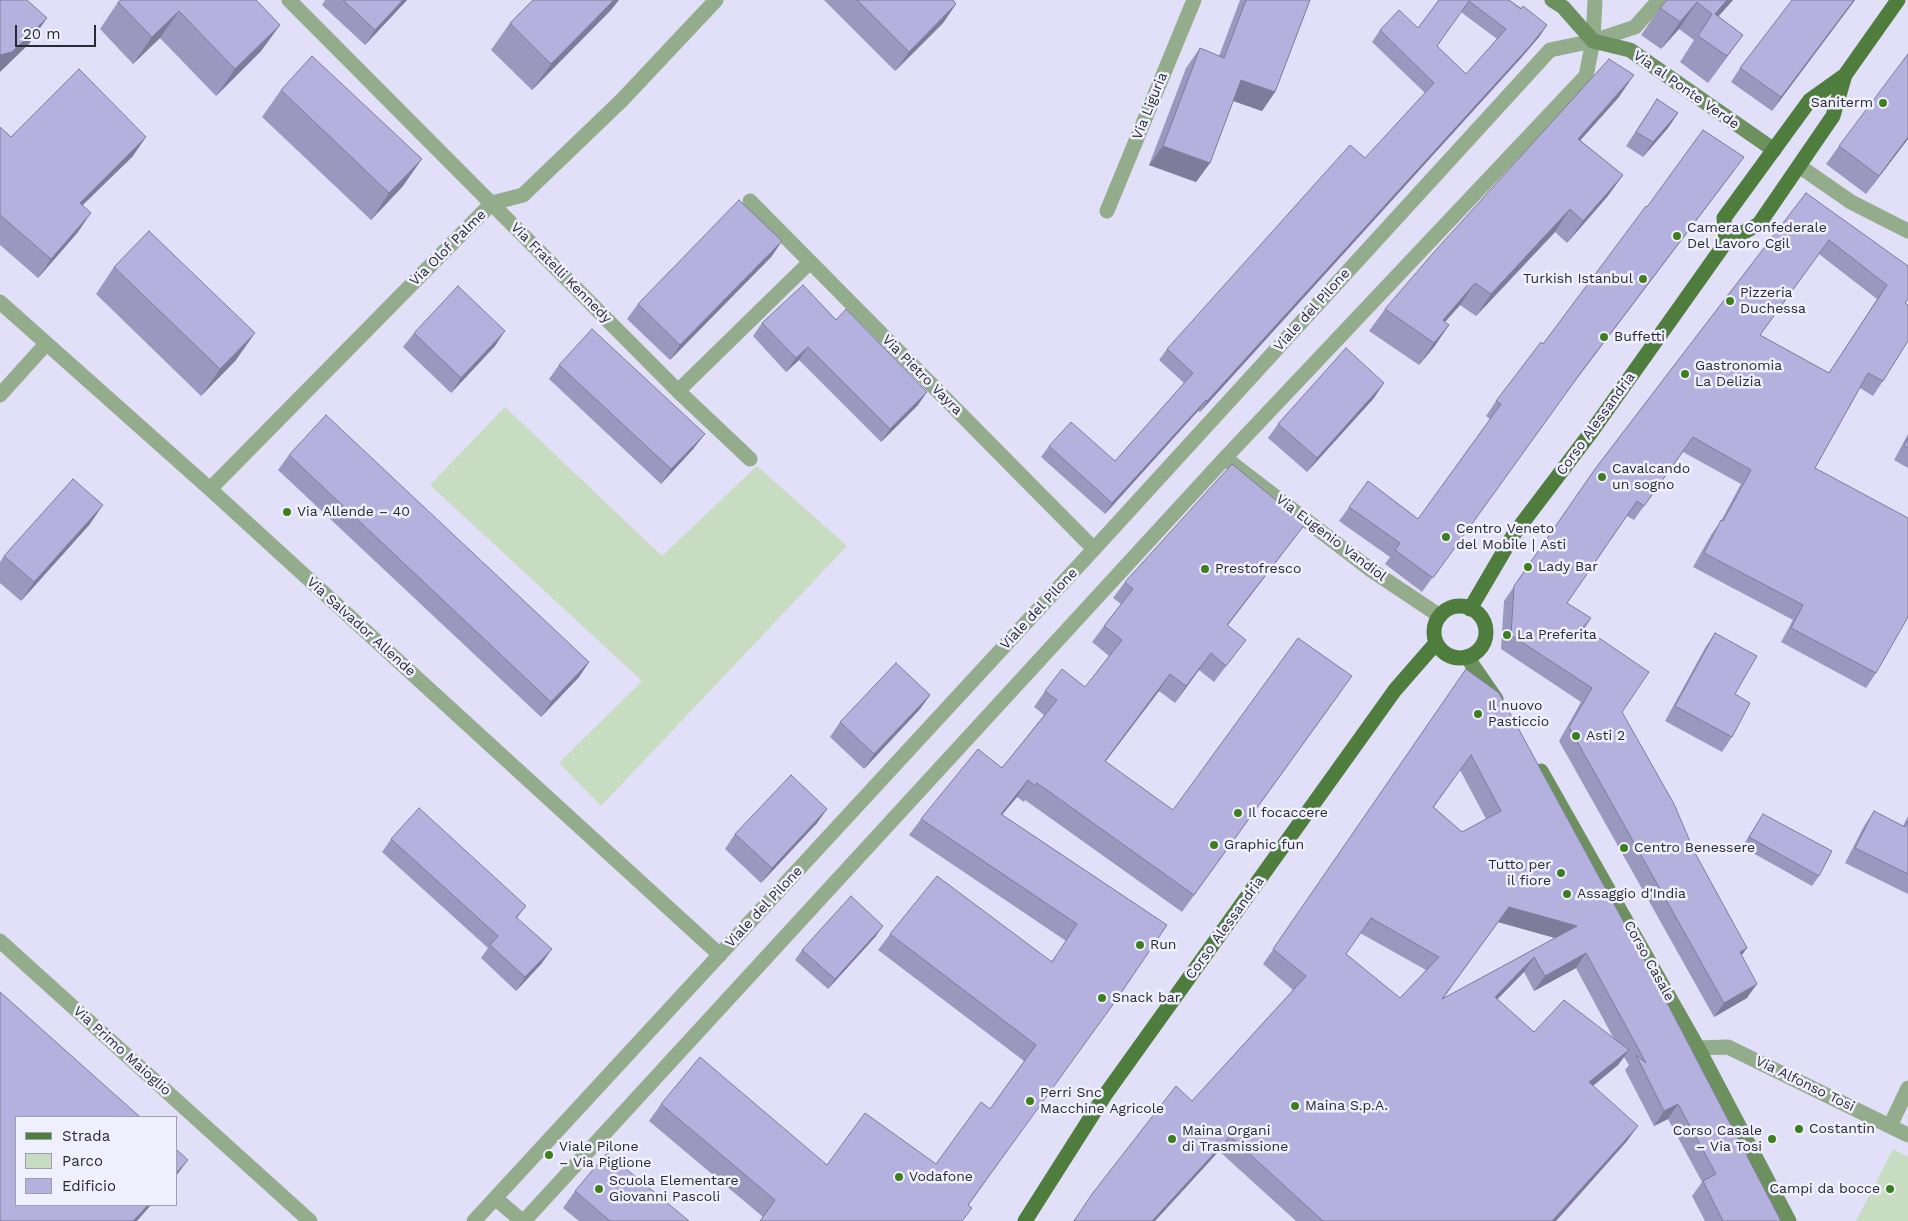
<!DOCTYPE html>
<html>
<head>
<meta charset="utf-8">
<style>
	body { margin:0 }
	#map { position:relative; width:1908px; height:1221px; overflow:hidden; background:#e1e0f8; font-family:"Work Sans",sans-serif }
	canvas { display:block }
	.legend { position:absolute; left:15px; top:1116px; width:162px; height:90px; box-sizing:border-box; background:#efeffd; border:1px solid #a0a0ac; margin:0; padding:6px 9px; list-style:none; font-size:15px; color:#2a2a33 }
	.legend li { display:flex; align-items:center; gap:10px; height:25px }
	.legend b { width:25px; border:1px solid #a0a0ac }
	.scale { position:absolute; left:15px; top:25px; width:81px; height:22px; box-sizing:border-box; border:2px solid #2a2a33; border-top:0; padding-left:6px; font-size:15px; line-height:18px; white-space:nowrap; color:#2a2a33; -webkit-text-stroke:4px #efeffd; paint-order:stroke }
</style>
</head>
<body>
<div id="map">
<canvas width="1908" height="1221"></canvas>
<ul class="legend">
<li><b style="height:6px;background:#4f7d3e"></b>Strada</li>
<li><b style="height:14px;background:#c7dcc0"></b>Parco</li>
<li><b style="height:14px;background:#b4b1de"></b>Edificio</li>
</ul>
<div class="scale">20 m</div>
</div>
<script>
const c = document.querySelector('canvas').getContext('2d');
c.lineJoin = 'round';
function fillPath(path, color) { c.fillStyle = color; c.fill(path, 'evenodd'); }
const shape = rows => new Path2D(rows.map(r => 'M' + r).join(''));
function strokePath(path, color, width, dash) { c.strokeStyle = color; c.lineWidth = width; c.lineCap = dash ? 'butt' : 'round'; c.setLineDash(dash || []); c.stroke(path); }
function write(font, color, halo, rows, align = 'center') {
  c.font = font + ' "Work Sans",sans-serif'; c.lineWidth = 5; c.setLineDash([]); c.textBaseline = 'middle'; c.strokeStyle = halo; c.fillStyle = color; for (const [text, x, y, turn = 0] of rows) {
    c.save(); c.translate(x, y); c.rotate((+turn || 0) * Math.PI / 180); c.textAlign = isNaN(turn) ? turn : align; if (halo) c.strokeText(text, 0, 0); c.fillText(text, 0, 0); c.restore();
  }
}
const green = shape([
	[505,407,662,556,757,466,847,546,601,806,559,763,642,681,430,485],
	[1893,1149,1908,1157,1908,1221,1856,1221]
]);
const street = shape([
	[289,0,678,391,750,459],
	[1799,166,1851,202,1908,231],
	[750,201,1094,549],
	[1107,211,1194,0],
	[0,302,210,489,720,955],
	[678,391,810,262],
	[0,395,46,344],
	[1225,458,1371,570,1440,616],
	[210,489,492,203,523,195,622,100,716,0],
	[0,941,310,1221],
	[1698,1048,1728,1047,1908,1135],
	[1890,1126,1908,1088],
	[495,1198,522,1221],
	[474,1221,1094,549,1550,50,1593,41,1635,27,1659,0],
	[524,1221,1225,458,1586,76,1593,41,1595,0]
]);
const secondary = shape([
	[1552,0,1563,7,1593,41,1630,50,1774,150],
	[1467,657,1496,699],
	[1541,771,1698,1048,1789,1221]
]);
const primary = shape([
	[1726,242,1724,218,1810,100,1845,75,1898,0],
	'1434 632a26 26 0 1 1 52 0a26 26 0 1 1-52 0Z',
	[1470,609,1514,534,1592,431,1726,242,1759,224,1833,116,1845,75],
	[1025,1221,1105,1095,1395,690,1436,643]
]);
const wall = shape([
	[325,0,407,0,365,45,322,5],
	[824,0,953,0,956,4,943,23,895,71],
	[1240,0,1310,0,1275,92,1262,111,1233,101,1210,163,1196,182,1149,165,1186,68,1200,48,1219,56],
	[1439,0,1509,0,1547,25,1539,37,1521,58,1200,412,1198,411,1105,514,1041,457,1049,446,1115,461,1184,383,1159,360,1167,349,1365,158,1425,93,1372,42,1380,30,1418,28],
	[1461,12,1497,39,1466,74,1437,46],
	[1667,0,1733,0,1718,16,1743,35,1708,83,1680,62,1694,40,1679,29,1661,49,1641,35,1660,8],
	[1855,0,1772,111,1731,82,1740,68],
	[118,2,280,25,261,51,216,96,160,38,133,64,100,29],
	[611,10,532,90,491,50,510,23],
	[281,90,403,186,371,220,262,117],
	[1619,97,1580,140,1623,175,1607,197,1567,243,1555,232,1476,316,1460,305,1445,322,1449,325,1434,347,1419,365,1369,331,1385,309],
	[1657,99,1678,113,1668,128,1643,157,1626,146],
	[0,127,11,137,133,156,83,205,78,232,38,278,0,245],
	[1908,139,1866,194,1826,164,1839,146],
	[1734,171,1572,385,1422,592,1385,564,1390,557,1339,521,1368,481,1418,519,1490,419,1486,416,1496,401,1543,344,1647,207],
	[1806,193,1905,303,1883,381,1873,396,1860,388,1815,468,1876,673,1866,688,1781,642,1793,620,1693,567,1711,535,1721,521,1741,484,1683,452,1634,520,1627,516,1567,603,1591,618,1585,628,1622,712,1695,853,1742,955,1747,998,1714,1017,1559,741,1581,702,1501,649,1504,601,1595,469],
	[1819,254,1877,299,1829,373,1760,335],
	[772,256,670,360,627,319,638,304],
	[114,267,236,360,201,396,96,294],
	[803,285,918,405,881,442,799,360,786,372,753,336,762,323],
	[414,333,495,346,451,393,403,347],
	[559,365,694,448,661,484,549,379],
	[1374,398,1307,472,1268,438,1278,424],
	[1908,434,1908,468,1894,460],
	[289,455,589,662,579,677,541,717,278,470],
	[90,524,21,601,0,583,0,562,4,556],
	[1305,524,1293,540,1227,626,1246,640,1214,682,1199,670,1175,703,1159,691,1105,762,1173,810,1340,693,1182,912,1025,800,1024,802,1017,797,1002,815,1167,925,968,1206,763,1217,649,1121,661,1104,827,1165,936,1164,990,1109,1024,1061,878,950,890,934,1052,961,1066,941,909,835,921,819,1002,768,1044,715,1034,707,1045,691,1085,687,1109,656,1092,642,1104,626,1121,604,1113,598,1125,582],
	[1715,633,1735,694,1732,737,1722,752,1665,721,1705,648],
	[1466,669,1781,1221,1705,1221,1692,1196,1702,1182,1668,1119,1654,1126,1625,1070,1629,1065,1624,1057,1618,1065,1593,1086,1627,1141,1556,1221,1296,1221,1219,1151,1155,1221,1073,1221,1192,1101,1293,990,1263,964],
	[1460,770,1486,819,1462,832,1434,807],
	[1498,922,1555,938,1443,999],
	[1360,933,1426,970,1400,998,1346,954],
	[1576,968,1614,1039,1534,1032,1497,999,1524,972,1534,991],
	[930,695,920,709,864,769,830,737,840,722],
	[827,809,817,823,761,883,725,849,735,834],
	[1874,811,1903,826,1908,816,1908,894,1845,863,1864,826],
	[1763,814,1819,876,1812,886,1742,847],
	[391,839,526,906,517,918,542,963,516,991,481,958,488,948,382,852],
	[876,936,828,989,795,960,802,950],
	[575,1191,689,1221,579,1221,563,1208]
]);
const shadedWall = shape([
	[403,0,407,0,365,45,375,30],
	[614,0,619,0,611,10,532,90,551,64],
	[1727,0,1733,0,1700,37,1715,14],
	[1854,0,1855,0,1772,111,1781,97],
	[1697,2,1679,29,1661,49,1680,22],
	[956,4,943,23,895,71,909,52],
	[179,11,160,38,133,64,152,37],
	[47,18,29,44,0,72,0,55],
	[280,25,261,51,216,96,235,69],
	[1547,25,1539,37,1521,58,1200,412,1207,401],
	[1743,35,1724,61,1708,83,1727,56],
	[1634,75,1619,97,1562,161,1578,139],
	[1241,80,1275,92,1262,111,1228,99],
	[1678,113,1668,128,1643,157,1653,142],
	[146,137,133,156,66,221,80,203],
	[1908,137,1908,139,1866,194,1879,176],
	[1163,146,1210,163,1196,182,1149,165],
	[1744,157,1572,385,1422,592,1582,371],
	[422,159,403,186,371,220,389,193],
	[1623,175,1607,197,1567,243,1583,221],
	[1570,209,1555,232,1476,316,1491,294],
	[91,213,78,232,38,278,51,259],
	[782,241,772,256,670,360,680,345],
	[1475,283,1460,305,1430,339,1443,320],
	[1449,325,1434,347,1419,365,1434,343],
	[505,331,495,346,451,393,461,378],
	[255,333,236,360,201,396,220,369],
	[808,347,799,360,786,372,796,358],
	[1384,383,1374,398,1307,472,1317,458],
	[927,392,918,405,881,442,890,429],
	[1206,400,1198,411,1105,514,1112,503],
	[705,434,694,448,661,484,671,469],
	[103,505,90,524,21,601,34,582],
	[1305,524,1293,540,1215,642,1227,625],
	[1211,653,1199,670,1175,703,1186,686],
	[589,662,579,677,541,717,551,702],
	[1170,674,1159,691,1093,778,1105,761],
	[930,695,920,709,864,769,874,754],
	[1028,780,1017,797,989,830,1001,814],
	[827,809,817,823,761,883,772,868],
	[1509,907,1577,926,1566,941,1498,922],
	[883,926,876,936,828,989,835,979],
	[1747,948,1737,962,1740,952],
	[552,949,542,963,516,991,525,977],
	[1586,953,1576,968,1534,991,1545,976],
	[1534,957,1524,972,1485,1012,1495,997],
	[1757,984,1747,998,1714,1017,1724,1003],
	[1629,1050,1618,1065,1579,1097,1589,1082],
	[1678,1104,1668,1119,1654,1126,1664,1111],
	[1638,1126,1627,1141,1556,1221,1552,1221],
	[1230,1136,1219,1151,1155,1221,1152,1221],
	[188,1160,176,1176,176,1173],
	[148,1205,151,1205,137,1221,133,1221]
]);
const building = shape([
	[0,0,27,0,47,18,12,52,0,55,0,0],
	[121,0,256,0,280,25,235,69,179,11,152,37,118,2,121,0],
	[343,0,403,0,375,30,343,0],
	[533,0,614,0,551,64,510,23,533,0],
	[857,0,953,0,956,4,909,52,857,0],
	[1246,0,1310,0,1275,92,1241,80,1210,163,1163,146,1200,48,1224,58,1246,0],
	[1439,0,1509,0,1521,9,1523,6,1547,25,1529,47,1207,401,1206,400,1112,503,1049,446,1071,422,1115,461,1193,373,1167,349,1350,145,1365,158,1434,83,1380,30,1399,10,1418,28,1439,0],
	[1469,1,1506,29,1466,74,1437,46,1469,1],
	[1667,0,1727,0,1715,14,1743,35,1727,56,1698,36,1712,14,1697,2,1680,22,1660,8,1667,0],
	[1792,0,1854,0,1781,97,1740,68,1792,0],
	[1908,54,1908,137,1879,176,1839,146,1908,54],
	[312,56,422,159,389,193,281,90,312,56],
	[1609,59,1634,75,1578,139,1623,175,1583,221,1570,209,1491,294,1475,283,1443,320,1449,325,1434,343,1385,309,1434,252,1609,59],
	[79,69,146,137,80,203,91,213,51,259,0,215,0,127,11,137,79,69],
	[1657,99,1678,113,1653,142,1636,132,1657,99],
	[1703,130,1744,157,1582,371,1433,578,1395,550,1400,543,1349,507,1368,481,1418,519,1501,404,1496,401,1541,342,1543,344,1646,206,1647,207,1703,130],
	[1806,193,1908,266,1908,299,1905,303,1908,305,1908,341,1883,381,1868,373,1815,468,1908,518,1908,617,1876,673,1791,628,1803,605,1704,553,1721,520,1723,521,1751,470,1693,437,1644,506,1637,501,1567,603,1591,618,1583,627,1649,672,1622,712,1674,804,1695,853,1747,948,1740,952,1757,984,1724,1003,1569,727,1592,688,1511,635,1514,586,1595,469,1806,193],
	[1829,240,1887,285,1829,373,1760,335,1829,240],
	[739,200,782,241,680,345,638,304,739,200],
	[149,231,255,333,220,369,114,267,149,231],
	[803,285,836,320,846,309,927,392,890,429,808,347,796,358,762,323,803,285],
	[458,286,505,331,461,378,414,333,458,286],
	[592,329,705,434,671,469,559,365,592,329],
	[1346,348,1384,383,1317,458,1278,424,1346,348],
	[326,415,589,662,551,702,289,455,326,415],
	[1908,438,1908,448,1904,446,1908,438],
	[1232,464,1305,524,1227,625,1246,640,1226,666,1211,653,1186,686,1170,674,1105,761,1173,810,1298,638,1352,676,1194,895,1037,783,1035,786,1028,780,1001,814,1167,925,1117,999,968,1205,972,1208,962,1221,760,1221,775,1200,661,1104,700,1057,827,1165,865,1113,936,1164,981,1102,990,1109,1036,1045,890,934,937,876,1052,962,1077,924,921,819,978,749,1002,768,1057,700,1045,691,1062,669,1085,687,1122,640,1104,626,1133,589,1125,582,1232,464],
	[73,479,103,505,34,582,4,556,73,479],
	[1715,633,1757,656,1735,694,1750,703,1732,737,1675,706,1715,633],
	[896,663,930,695,874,754,840,722,896,663],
	[1466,669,1499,693,1651,972,1781,1221,1723,1221,1703,1181,1716,1174,1678,1104,1664,1111,1636,1055,1646,1063,1586,953,1545,976,1534,957,1495,997,1534,1032,1564,1000,1629,1050,1589,1082,1638,1126,1552,1221,1323,1221,1230,1136,1152,1221,1074,1221,1092,1194,1176,1086,1192,1101,1306,976,1273,949,1466,669],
	[1471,755,1501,811,1462,832,1433,807,1471,755],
	[1509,907,1577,926,1442,999,1509,907],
	[1371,918,1439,957,1400,998,1346,954,1371,918],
	[791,775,827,809,772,868,735,834,791,775],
	[419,808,526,906,516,917,552,949,525,977,490,945,498,936,391,839,419,808],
	[1874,811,1905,827,1908,821,1908,874,1855,848,1874,811],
	[1763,814,1832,851,1819,876,1749,837,1763,814],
	[851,896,883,926,835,979,802,950,851,896],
	[0,992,140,1117,16,1117,16,1205,148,1205,133,1221,0,1221,0,992],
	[176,1149,188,1160,176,1173,176,1149],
	[607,1153,689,1221,610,1221,575,1191,607,1153]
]);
const markers = [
	[1883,103,5,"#3d7f1f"],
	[1677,236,5,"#3d7f1f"],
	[1643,279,5,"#3d7f1f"],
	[1730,301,5,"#3d7f1f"],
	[1604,337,5,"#3d7f1f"],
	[1685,374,5,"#3d7f1f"],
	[1602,477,5,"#3d7f1f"],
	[287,512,5,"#3d7f1f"],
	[1446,537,5,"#3d7f1f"],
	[1528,567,5,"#3d7f1f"],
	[1205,569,5,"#3d7f1f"],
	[1507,635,5,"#3d7f1f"],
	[1478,714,5,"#3d7f1f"],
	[1576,736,5,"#3d7f1f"],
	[1238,813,5,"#3d7f1f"],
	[1214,845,5,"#3d7f1f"],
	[1624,848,5,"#3d7f1f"],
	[1561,873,5,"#3d7f1f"],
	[1567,894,5,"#3d7f1f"],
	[1140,945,5,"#3d7f1f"],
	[1102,998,5,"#3d7f1f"],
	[1030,1101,5,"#3d7f1f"],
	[1295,1106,5,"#3d7f1f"],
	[1799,1129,5,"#3d7f1f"],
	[1172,1139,5,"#3d7f1f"],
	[1772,1139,5,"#3d7f1f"],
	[549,1155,5,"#3d7f1f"],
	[899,1177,5,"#3d7f1f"],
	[599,1189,5,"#3d7f1f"],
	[1890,1189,5,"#3d7f1f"]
];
const streetNames = [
	["Via al Ponte Verde",1686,90,35],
	["Via Liguria",1150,106,-68],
	["Via Olof Palme",448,248,-45],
	["Via Fratelli Kennedy",561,273,45],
	["Viale del Pilone",1312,310,-48],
	["Via Pietro Vayra",922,375,45],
	["Corso Alessandria",1596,424,-54],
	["Via Eugenio Vandiol",1331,538,37],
	["Viale del Pilone",1039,609,-47],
	["Via Salvador Allende",361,627,42],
	["Viale del Pilone",764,907,-47],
	["Corso Alessandria",1225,928,-54],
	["Corso Casale",1649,961,61],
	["Via Primo Maioglio",122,1051,42],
	["Via Alfonso Tosi",1805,1084,26]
];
const poiNames = [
	["Saniterm",1873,103,"right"],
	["Camera Confederale",1687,228],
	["Del Lavoro Cgil",1687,244],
	["Turkish Istanbul",1633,279,"right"],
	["Pizzeria",1740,293],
	["Duchessa",1740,309],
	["Buffetti",1614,337],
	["Gastronomia",1695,366],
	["La Delizia",1695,382],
	["Cavalcando",1612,469],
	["un sogno",1612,485],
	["Via Allende – 40",297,512],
	["Centro Veneto",1456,529],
	["del Mobile | Asti",1456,545],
	["Lady Bar",1538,567],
	["Prestofresco",1215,569],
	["La Preferita",1517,635],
	["Il nuovo",1488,706],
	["Pasticcio",1488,722],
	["Asti 2",1586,736],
	["Il focaccere",1248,813],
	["Graphic fun",1224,845],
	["Centro Benessere",1634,848],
	["Tutto per",1551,865,"right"],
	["il fiore",1551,881,"right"],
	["Assaggio d'India",1577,894],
	["Run",1150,945],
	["Snack bar",1112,998],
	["Perri Snc",1040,1093],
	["Macchine Agricole",1040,1109],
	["Maina S.p.A.",1305,1106],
	["Costantin",1809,1129],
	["Maina Organi",1182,1131],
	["di Trasmissione",1182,1147],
	["Corso Casale",1762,1131,"right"],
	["– Via Tosi",1762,1147,"right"],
	["Viale Pilone",559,1147],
	["– Via Piglione",559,1163],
	["Vodafone",909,1177],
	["Scuola Elementare",609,1181],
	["Giovanni Pascoli",609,1197],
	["Campi da bocce",1880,1189,"right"]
];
fillPath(green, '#c7dcc0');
strokePath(street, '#93ac8b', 15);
strokePath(secondary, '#6c915f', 15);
strokePath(primary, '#4f7d3e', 15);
fillPath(wall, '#9b98bf');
fillPath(shadedWall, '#7e7c9b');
fillPath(building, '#b4b1de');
strokePath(building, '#7e7c9b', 1);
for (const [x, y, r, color] of markers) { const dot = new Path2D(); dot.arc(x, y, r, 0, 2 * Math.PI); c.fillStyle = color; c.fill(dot); strokePath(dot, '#efeffd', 2); }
write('14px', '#2a2a33', '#efeffd', streetNames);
write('14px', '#2a2a33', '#efeffd', poiNames, 'left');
</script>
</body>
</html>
